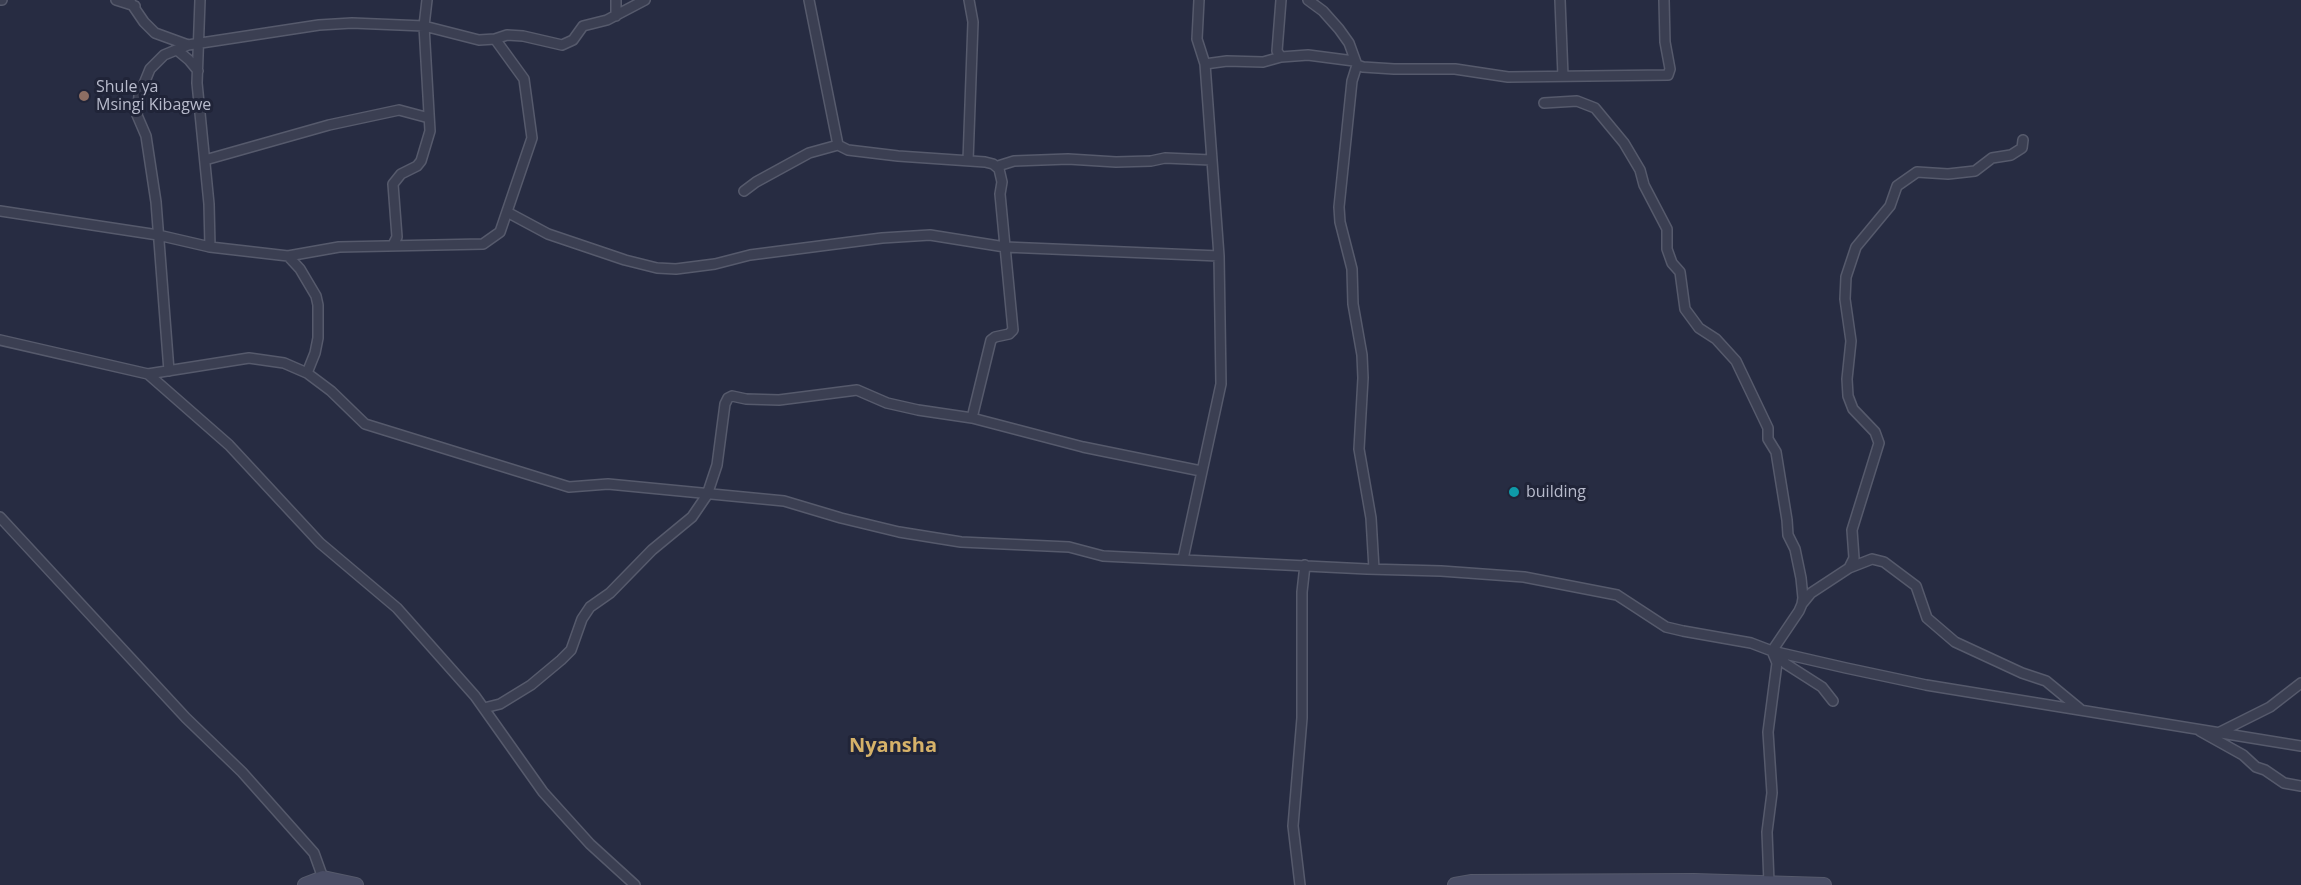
<!DOCTYPE html>
<html>
<head>
<meta charset="utf-8">
<style>
	body { margin:0 }
	canvas { display:block; background:#272c42 }
</style>
</head>
<body>
<canvas width="2301" height="885"></canvas>
<script>
const c = document.querySelector('canvas').getContext('2d');
c.lineJoin = 'round';
const shape = rows => new Path2D(rows.map(r => 'M' + r).join(''));
function strokePath(path, color, width, dash) { c.strokeStyle = color; c.lineWidth = width; c.lineCap = dash ? 'butt' : 'round'; c.setLineDash(dash || []); c.stroke(path); }
function write(font, color, halo, rows, align = 'center') {
  c.font = font + ' "Open Sans",sans-serif'; c.lineWidth = 6; c.setLineDash([]); c.textBaseline = 'middle'; c.strokeStyle = halo; c.fillStyle = color; for (const [text, x, y, turn = 0] of rows) {
    c.save(); c.translate(x, y); c.rotate((+turn || 0) * Math.PI / 180); c.textAlign = isNaN(turn) ? turn : align; if (halo) c.strokeText(text, 0, 0); c.fillText(text, 0, 0); c.restore();
  }
}
const street = shape([
	[0,0,2,0],
	[116,0,135,6],
	[129,0,144,22,155,33,188,45,319,25,352,23,424,26,479,40,495,39,507,35,523,36,562,45,573,40,583,26,607,20,645,0],
	[200,0,197,83,209,204,210,247,288,256,300,269,316,296,318,305,318,338,315,353,307,373],
	[616,0,616,16],
	[809,0,838,145,848,150,898,156,985,162,993,164,999,169,1002,182,1000,194,1013,330,1009,334,995,337,991,340,972,418],
	[1281,0,1277,51,1281,57,1308,55,1354,61],
	[1308,0,1323,11,1339,29,1349,43,1357,65,1363,67,1394,69,1455,69,1508,77,1668,75,1670,69,1665,42,1664,0],
	[1560,0,1563,76],
	[177,50,189,60,198,71],
	[1205,64,1227,61,1263,62,1281,57],
	[1357,65,1352,81,1339,207,1340,222,1352,269,1353,304,1362,355,1363,378,1359,449,1371,518,1374,569],
	[1544,103,1577,101,1595,108,1624,143,1640,170,1644,185,1667,229,1667,249,1672,263,1680,272,1685,309,1699,328,1716,339,1736,361,1768,428,1768,439,1776,452,1787,520,1788,535,1795,549,1801,578,1803,598,1802,604],
	[205,160,329,125,399,110,429,118],
	[968,161,973,22,969,0],
	[998,166,1014,161,1068,159,1116,162,1151,161,1165,158,1211,160],
	[744,191,756,182,809,153,838,145],
	[0,211,158,235,210,247],
	[507,212,548,234,625,260,657,268,676,269,715,264,750,255,882,238,930,235,1005,247,1219,256],
	[393,245,397,237,393,184,401,174,417,166,421,161,430,131,424,26,427,0],
	[288,256,339,247,483,244,500,232,532,138,524,79,495,39],
	[0,340,148,374,229,445,320,543,397,608,475,696,543,792,590,844,635,885],
	[169,371,156,202,146,136,137,115,139,96,150,69,164,55,188,45],
	[148,374,249,358,284,363,307,373,331,391,365,424,569,487,608,484,784,501,841,518,899,532,961,542,1069,547,1103,556,1367,569,1441,571,1524,577,1617,595,1666,627,1683,631,1751,643,1772,651,1846,668,1926,685,2301,746],
	[0,517,186,718,242,772,314,853,323,878],
	[1183,559,1221,384,1219,256,1205,64,1197,39,1199,0],
	[1849,568,1872,559,1884,562,1916,586,1927,618,1955,642,2022,673,2046,681,2080,709],
	[1772,651,1799,611,1802,604,1811,593,1849,568,1854,558,1852,530,1879,443,1875,432,1853,409,1848,396,1847,379,1851,341,1845,299,1846,277,1856,247,1890,206,1897,186,1917,172,1948,174,1975,171,1992,158,2011,155,2022,148,2023,140],
	[1774,653,1786,664,1822,687,1833,701],
	[484,708,500,704,531,685,561,660,571,650,582,619,590,607,610,593,652,550,692,517,707,495,717,465,725,404,728,398,732,396,746,399,779,400,857,390,887,403,918,410,972,418,1083,447,1201,471],
	[2200,731,2243,755,2256,767,2265,770,2284,783,2301,786],
	[2220,732,2270,707,2301,683],
	[1769,883,1767,832,1772,793,1768,732,1777,663,1772,651],
	[1300,885,1293,826,1302,718,1302,592,1305,565]
]);
const secondary = shape([
	[305,885,323,878,356,885],
	[1455,885,1472,882,1694,881,1824,885]
]);
const markers = [
	[84,96,6,"#8d6e63"],
	[1514,492,6,"#0f9aa8"]
];
const poiNames = [
	["Shule ya",96,87],
	["Msingi Kibagwe",96,105],
	["building",1526,492]
];
const quarterNames = [
	["Nyansha",893,746]
];
strokePath(street, '#565a6c', 12);
strokePath(secondary, '#565a6c', 16);
strokePath(street, '#3b3f52', 9);
strokePath(secondary, '#494d65', 14);
for (const [x, y, r, color] of markers) { const dot = new Path2D(); dot.arc(x, y, r, 0, 2 * Math.PI); c.fillStyle = color; c.fill(dot); strokePath(dot, '#202438', 2); }
write('16px', '#b8bbcc', '#202438', poiNames, 'left');
write('bold 20px', '#d6b269', '#202438', quarterNames);
</script>
</body>
</html>
